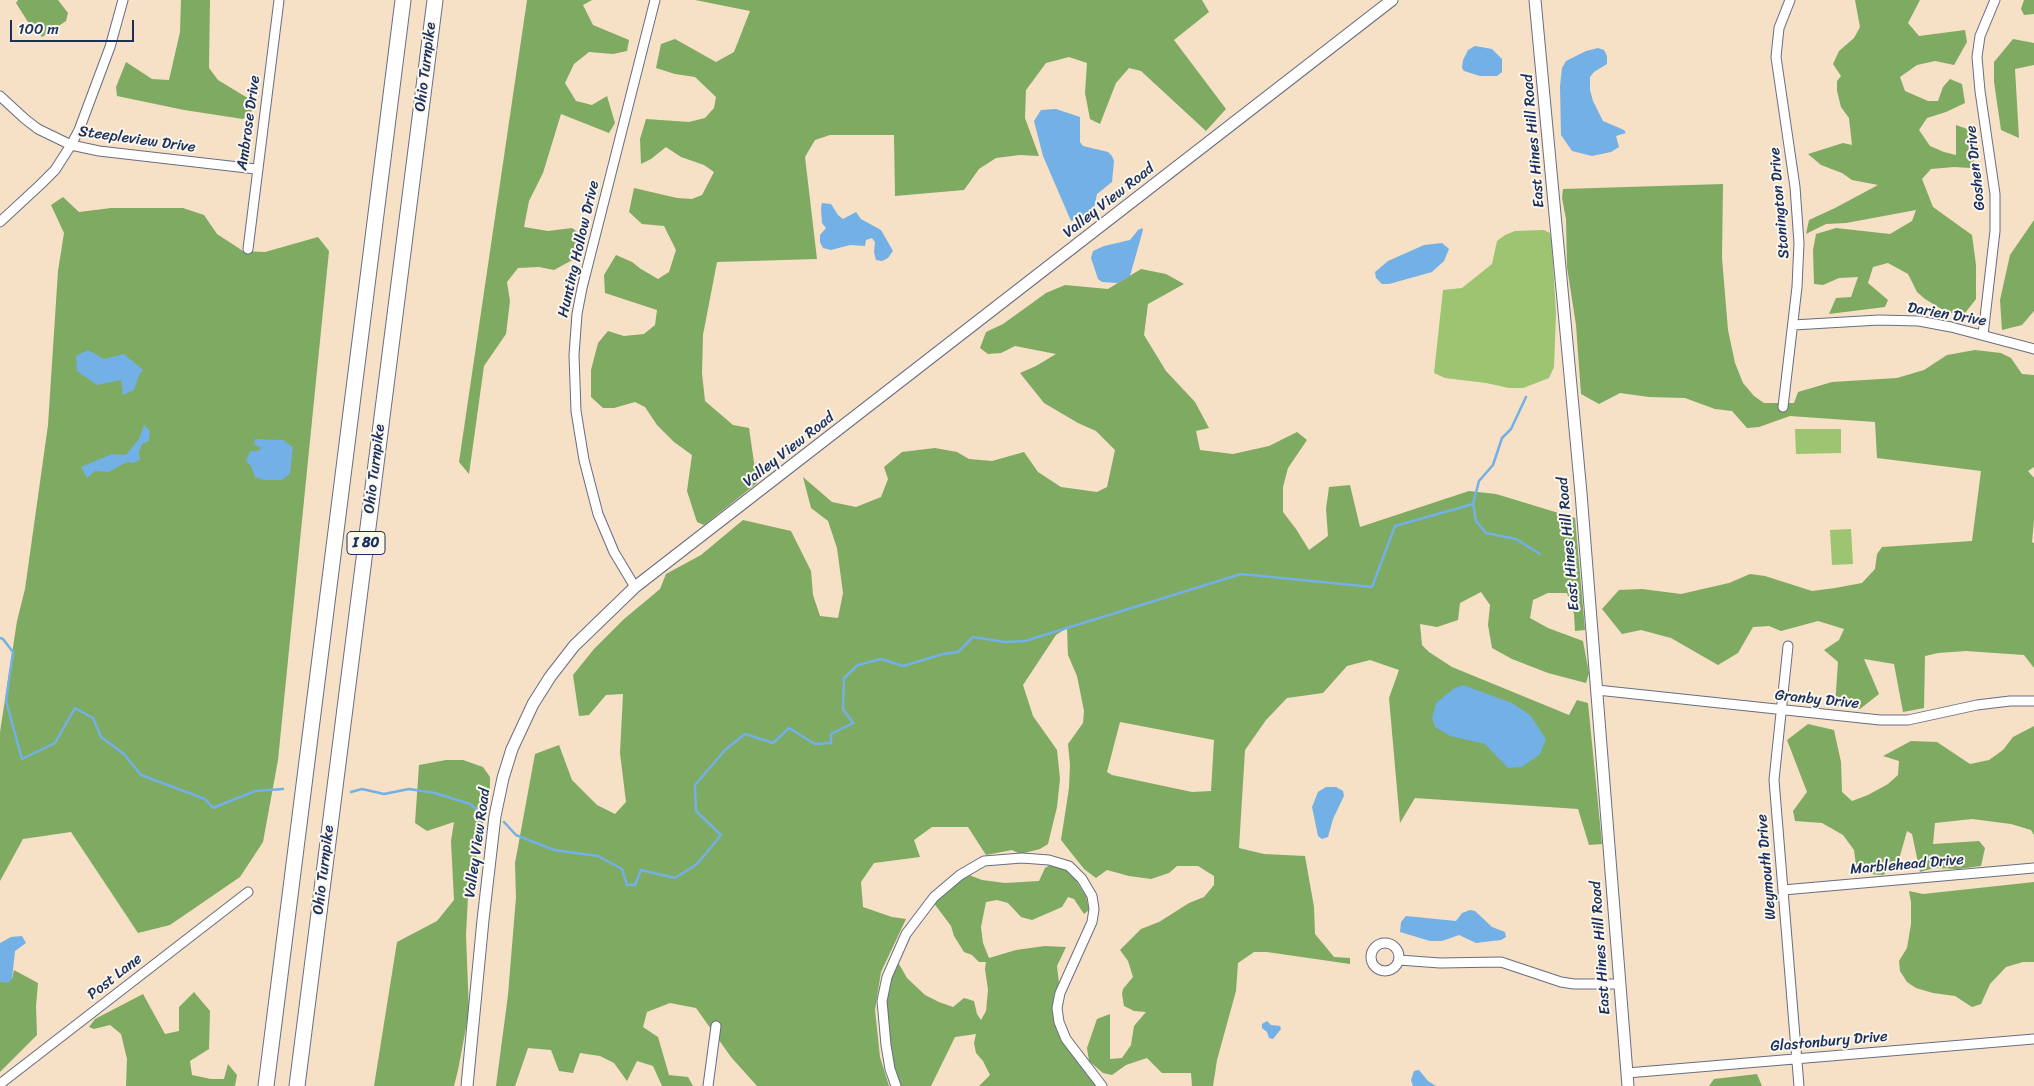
<!DOCTYPE html>
<html>
<head>
<meta charset="utf-8">
<style>
	body { margin:0 }
	#map { position:relative; width:2034px; height:1086px; overflow:hidden; background:#f6e0c6; font-family:Sriracha,sans-serif }
	canvas { display:block }
	.scale { position:absolute; left:10px; top:20px; width:124px; height:22px; box-sizing:border-box; border:2px solid #1b2f5e; border-top:0; padding-left:6px; font-size:15px; line-height:18px; white-space:nowrap; color:#1b2f5e; -webkit-text-stroke:4px #fbf7ec; paint-order:stroke }
</style>
</head>
<body>
<div id="map">
<canvas width="2034" height="1086"></canvas>
<div class="scale">100 m</div>
</div>
<script>
const c = document.querySelector('canvas').getContext('2d');
c.lineJoin = 'round';
function fillPath(path, color) { c.fillStyle = color; c.fill(path, 'evenodd'); }
const shape = rows => new Path2D(rows.map(r => 'M' + r).join(''));
function strokePath(path, color, width, dash) { c.strokeStyle = color; c.lineWidth = width; c.lineCap = dash ? 'butt' : 'round'; c.setLineDash(dash || []); c.stroke(path); }
function write(font, color, halo, rows, align = 'center') {
  c.font = font + ' Sriracha,sans-serif'; c.lineWidth = 4; c.setLineDash([]); c.textBaseline = 'middle'; c.strokeStyle = halo; c.fillStyle = color; for (const [text, x, y, turn = 0] of rows) {
    c.save(); c.translate(x, y); c.rotate((+turn || 0) * Math.PI / 180); c.textAlign = isNaN(turn) ? turn : align; if (halo) c.strokeText(text, 0, 0); c.fillText(text, 0, 0); c.restore();
  }
}
const green = shape([
	[1544,230,1550,233,1552,244,1556,314,1554,367,1549,378,1523,388,1509,388,1486,383,1445,378,1434,373,1443,290,1462,288,1492,264,1497,241,1505,235,1515,231],
	[1795,429,1841,429,1841,453,1796,454],
	[1851,529,1853,564,1832,565,1830,530]
]);
const forest = shape([
	[18,0,58,0,68,13,66,21,42,37,28,22,16,3],
	[181,0,210,0,209,68,218,80,251,100,253,110,243,119,184,110,117,96,116,87,126,62,152,79,169,80,180,32],
	[527,0,592,0,583,5,593,25,629,40,627,51,613,54,589,52,574,64,565,83,576,101,592,105,607,96,615,123,609,133,561,114,543,173,529,201,524,227,548,231,572,228,583,236,576,258,554,270,539,267,518,268,507,282,510,301,506,334,484,366,469,474,459,462],
	[695,0,1202,0,1209,12,1174,40,1226,109,1206,131,1141,71,1129,68,1116,83,1100,124,1090,119,1085,93,1087,63,1069,57,1046,63,1026,90,1025,118,1039,156,1020,155,996,158,979,169,964,190,895,196,894,135,830,135,815,140,805,157,817,259,717,262,703,335,702,373,705,401,733,425,749,428,757,483,704,525,697,522,687,491,692,455,674,442,657,425,645,407,635,402,614,408,603,408,591,397,591,370,598,343,608,331,624,336,644,334,655,325,657,310,605,293,604,275,616,255,632,262,641,269,658,279,669,272,676,250,664,226,642,224,629,212,634,188,677,198,692,199,702,195,714,172,704,165,681,157,666,147,651,159,641,164,640,139,646,119,689,122,705,118,714,108,716,97,695,77,675,74,656,68,661,44,675,39,716,62,734,52,750,11],
	[1855,0,1920,0,1908,23,1919,36,1965,30,1967,42,1954,65,1935,61,1917,65,1900,77,1905,91,1928,101,1938,101,1943,87,1950,79,1962,84,1965,103,1946,112,1927,118,1919,130,1930,146,1944,152,1956,155,1956,125,1970,130,1979,150,1970,168,1954,167,1931,169,1922,179,1933,207,1972,235,1976,265,1976,299,1962,317,1943,310,1925,299,1917,292,1908,274,1888,263,1873,267,1868,283,1888,300,1885,307,1829,314,1836,298,1851,297,1858,277,1839,278,1823,285,1814,284,1813,250,1816,234,1836,228,1890,234,1912,221,1916,210,1846,223,1826,224,1806,234,1809,220,1835,208,1878,185,1852,180,1842,173,1821,165,1808,154,1843,143,1852,145,1849,118,1841,107,1837,91,1837,81,1841,76,1833,64,1839,51,1854,38,1860,27],
	[2024,0,2034,0,2034,14,2024,15,2021,9],
	[2013,39,2034,43,2034,65,2015,69,2019,138,2001,130,1994,82,1994,62],
	[1723,184,1722,258,1728,330,1735,363,1743,383,1754,396,1764,403,1794,403,1798,392,1832,382,1897,378,1924,370,1947,355,1975,350,2001,353,2011,358,2022,374,2034,375,2034,467,2028,471,2034,478,2034,520,2032,542,2034,543,2034,668,2024,655,1966,651,1938,653,1925,656,1924,708,1903,712,1894,664,1864,659,1879,694,1860,709,1835,706,1838,662,1824,650,1839,640,1844,629,1818,621,1781,631,1769,626,1753,627,1738,653,1718,665,1671,638,1641,630,1622,634,1602,609,1619,590,1642,589,1681,594,1729,583,1750,574,1765,576,1812,591,1835,588,1862,583,1875,569,1877,554,1882,547,1972,541,1981,471,1877,458,1875,422,1790,416,1759,427,1747,428,1732,411,1715,409,1685,398,1649,397,1620,393,1599,404,1581,394,1576,325,1567,267,1566,219,1562,198,1563,189],
	[63,197,79,212,111,208,183,208,204,215,217,234,243,251,265,252,318,237,329,251,278,760,263,842,240,877,170,925,138,933,71,832,23,839,0,881,0,732,17,621,25,589,48,425,58,271,64,233,51,205],
	[2034,220,2034,311,2022,325,2002,330,2000,300,2010,255],
	[1141,269,1166,274,1184,284,1148,304,1144,335,1166,371,1195,402,1209,428,1196,431,1200,450,1233,454,1269,446,1297,432,1307,440,1288,468,1283,487,1283,512,1296,529,1309,550,1328,536,1326,509,1329,487,1350,485,1360,527,1469,491,1496,494,1575,518,1585,630,1575,631,1574,614,1567,593,1548,593,1533,600,1530,618,1548,628,1583,641,1589,673,1586,683,1548,673,1512,659,1492,648,1488,625,1490,605,1481,592,1460,603,1458,620,1437,627,1420,624,1422,645,1429,652,1452,667,1569,715,1577,700,1588,703,1602,844,1589,845,1578,809,1415,798,1400,823,1389,698,1399,670,1370,660,1347,666,1323,693,1287,698,1266,720,1245,750,1239,848,1264,854,1305,856,1314,907,1315,934,1334,957,1350,958,1350,964,1267,952,1254,952,1238,963,1236,991,1217,1060,1213,1086,1192,1086,1191,1073,1162,1073,1147,1058,1126,1065,1112,1075,1103,1073,1089,1061,1087,1048,1097,1019,1110,1014,1110,1059,1122,1058,1131,1045,1134,1026,1146,1012,1134,1011,1124,1006,1122,994,1123,989,1133,977,1128,961,1120,950,1141,929,1159,922,1189,903,1204,897,1214,885,1214,876,1198,866,1177,866,1169,873,1151,879,1129,876,1107,870,1096,878,1084,869,1061,840,1069,788,1070,765,1068,744,1083,723,1084,711,1077,676,1068,655,1067,628,1056,635,1023,685,1033,716,1057,750,1060,779,1057,807,1048,844,1040,849,1020,854,1012,850,986,855,968,827,932,827,914,840,920,857,874,863,861,882,863,907,892,917,906,919,881,972,875,1010,880,1057,889,1086,757,1086,731,1057,696,1008,670,1003,647,1012,643,1027,658,1037,669,1075,688,1077,693,1086,662,1086,653,1066,637,1061,627,1081,614,1063,600,1056,580,1053,573,1073,559,1071,551,1050,528,1048,515,1086,496,1086,508,995,516,897,515,863,535,754,559,745,572,780,597,805,615,814,626,802,620,753,623,694,606,695,589,715,579,716,573,675,594,649,624,619,660,589,666,574,701,555,743,520,791,531,811,571,813,595,820,616,838,618,843,593,837,548,828,521,811,508,803,477,832,502,856,507,881,497,888,479,884,467,902,452,935,448,957,452,969,459,992,461,1024,452,1038,472,1061,487,1097,492,1107,487,1115,450,1096,431,1078,423,1044,403,1020,373,1036,366,1056,354,1015,346,1001,353,988,354,980,348,986,332,1003,324,1046,293,1065,285,1108,289],
	[1120,722,1214,740,1211,791,1192,792,1112,775,1107,772],
	[1808,724,1834,730,1841,762,1842,792,1852,801,1868,795,1888,784,1898,775,1899,761,1883,756,1911,741,1937,742,1970,764,1989,760,2003,750,2013,737,2034,726,2034,835,2031,830,2011,824,1972,819,1935,823,1933,844,1979,841,1985,848,1981,866,1958,869,1934,868,1920,872,1912,834,1907,831,1898,863,1883,875,1857,873,1854,850,1843,835,1822,823,1795,821,1793,811,1807,792,1787,740],
	[446,760,463,760,483,767,490,777,490,790,468,897,466,935,469,1012,458,1070,454,1086,374,1086,397,942,437,921,454,900,451,841,454,822,427,831,415,823,419,765],
	[1052,864,1070,871,1086,896,1089,910,1084,914,1074,899,1068,897,1062,907,1032,920,1021,917,1008,903,997,900,986,902,981,927,983,943,989,958,1016,950,1045,946,1066,947,1057,966,1059,983,1054,998,1053,1014,1057,1031,1099,1086,979,1086,990,1075,983,1061,976,1053,974,1043,976,1034,955,1037,931,1086,900,1086,894,1070,887,1013,887,997,893,969,899,964,907,978,925,995,939,1002,953,1007,964,998,974,1001,977,1014,981,1020,986,1011,988,990,985,969,986,962,979,962,972,955,964,952,954,936,951,926,933,902,946,888,969,875,982,880,1005,883,1039,881,1045,868],
	[2034,882,2034,962,2023,962,2006,967,1990,984,1981,1004,1972,1007,1955,996,1933,993,1916,988,1907,982,1900,971,1899,961,1907,948,1911,924,1911,902,1909,891,1923,894],
	[14,970,38,983,36,1006,37,1035,0,1072,0,981,2,982,12,979],
	[194,992,210,1011,209,1049,190,1061,192,1075,211,1079,224,1079,228,1064,237,1075,235,1086,126,1086,127,1059,121,1034,110,1025,94,1029,89,1027,95,1019,143,994,165,1034,179,1031,179,1007],
	[1757,1074,1762,1086,1709,1086,1714,1079]
]);
const water = shape([
	[1475,46,1492,49,1502,59,1502,72,1497,76,1480,76,1464,71,1462,68,1463,60,1468,50],
	[1598,48,1604,50,1607,56,1607,64,1594,72,1590,77,1590,90,1593,101,1603,121,1624,130,1626,133,1616,136,1619,147,1611,152,1592,156,1572,151,1561,135,1560,86,1562,68,1566,61,1586,51],
	[1056,109,1080,117,1080,142,1083,146,1108,152,1112,156,1114,161,1112,182,1097,194,1093,213,1071,221,1043,156,1034,121,1041,110],
	[822,203,831,204,838,215,843,219,856,212,861,219,881,230,893,251,888,258,882,261,876,260,874,252,875,242,872,238,866,240,865,246,850,245,831,250,823,248,820,242,820,235,826,228,822,223,821,208],
	[1142,228,1143,230,1130,276,1118,283,1102,282,1098,279,1091,258,1093,251,1104,246,1130,240,1138,230],
	[1442,243,1449,249,1444,261,1432,272,1389,284,1382,284,1376,278,1375,272,1388,261,1424,245],
	[88,350,104,359,124,354,143,370,139,375,134,390,123,395,121,380,97,385,77,371,76,356],
	[144,425,150,431,149,441,142,444,139,452,140,460,133,463,127,462,108,472,95,471,87,478,81,467,112,454,126,455,139,439],
	[255,439,283,440,293,447,290,474,282,480,264,480,255,477,251,466,246,461,250,451,258,451,261,448,254,444],
	[1463,685,1512,703,1530,715,1546,739,1540,754,1522,767,1508,768,1485,744,1450,736,1435,727,1432,718,1436,703,1453,689],
	[1326,787,1336,787,1343,791,1344,796,1333,819,1328,837,1322,839,1318,836,1312,807,1318,792],
	[1470,910,1475,911,1492,927,1505,932,1506,937,1501,940,1476,943,1459,935,1442,941,1430,941,1400,932,1401,922,1406,916,1456,921,1462,913],
	[22,936,26,943,15,951,12,979,8,983,2,982,0,981,0,943,11,937],
	[1267,1021,1271,1025,1280,1026,1281,1029,1273,1039,1269,1038,1267,1032,1262,1028,1262,1024],
	[1419,1070,1428,1081,1436,1086,1413,1086,1411,1080,1414,1071]
]);
const stream = shape([
	[1473,503,1476,521,1486,533,1516,539,1540,554],
	[0,638,3,639,13,652,6,701,22,759,55,743,75,708,93,718,101,737,124,754,141,775,205,799,213,808,255,791,283,789],
	[351,792,362,789,384,794,409,789,435,793,470,804,482,814],
	[504,822,516,835,554,850,598,856,622,869,627,885,635,885,641,870,675,878,697,864,721,835,696,811,695,785,725,750,745,734,773,743,789,728,815,744,831,743,831,734,853,723,843,709,844,678,858,665,881,659,903,666,943,654,958,652,973,637,1005,642,1025,641,1241,574,1372,587,1395,526,1473,504,1479,481,1493,465,1502,438,1511,429,1526,397]
]);
const street = shape([
	[0,96,25,119,38,129,71,145,99,151,256,169],
	[0,222,41,184,55,170,71,145,79,130,110,47,123,0],
	[248,249,279,0],
	[1793,325,1879,320,1919,321,1951,327,2034,349],
	[1983,335,1995,231,1995,194,1980,91,1977,57,1980,36,1995,0],
	[1783,407,1797,287,1799,243,1795,187,1776,57,1779,28,1790,0],
	[635,587,614,552,598,514,584,460,576,411,574,355,577,314,582,288,655,0],
	[1788,646,1774,780,1799,1086],
	[1597,690,1880,720,1908,720,1977,705,2010,701,2034,701],
	[1783,890,2034,868],
	'1371 957a14 14 0 1 1 28 0a14 14 0 1 1-28 0Z',
	[1399,960,1440,963,1501,962,1561,982,1574,984,1619,984],
	[1627,1073,2034,1039],
	[0,1084,248,892],
	[708,1086,716,1026],
	[896,1086,890,1069,886,1045,882,1001,887,977,906,934,934,897,960,875,984,861,1022,858,1049,860,1069,866,1082,879,1092,896,1094,909,1092,922,1060,993,1057,1008,1059,1022,1066,1039,1102,1086]
]);
const secondary = shape([
	[1535,0,1581,493,1628,1086],
	[467,1086,483,920,495,816,503,778,512,749,533,704,550,677,574,646,635,587,1392,0]
]);
const highway = shape([
	[266,1086,403,0],
	[297,1086,435,0]
]);
const shields = [
	[366,543,38]
];
const shieldNames = [
	["I 80",366,543]
];
const streetNames = [
	["Ohio Turnpike",426,67,-83],
	["Ambrose Drive",249,123,-82],
	["Steepleview Drive",137,140,8],
	["East Hines Hill Road",1534,141,-95],
	["Goshen Drive",1976,168,-96],
	["Valley View Road",1109,201,-38],
	["Stonington Drive",1780,203,-95],
	["Hunting Hollow Drive",579,249,-77],
	["Darien Drive",1947,315,10],
	["Valley View Road",789,450,-38],
	["Ohio Turnpike",375,469,-83],
	["East Hines Hill Road",1569,544,-95],
	["Granby Drive",1817,700,6],
	["Valley View Road",478,843,-82],
	["Marblehead Drive",1907,865,-5],
	["Weymouth Drive",1767,867,-95],
	["Ohio Turnpike",324,870,-83],
	["East Hines Hill Road",1601,948,-94],
	["Post Lane",115,977,-38],
	["Glastonbury Drive",1829,1042,-5]
];
fillPath(green, '#9dc470');
fillPath(forest, '#7eaa62');
fillPath(water, '#73b0e5');
strokePath(stream, '#73b0e5', 2.5);
strokePath(street, '#686d82', 11);
strokePath(secondary, '#686d82', 13);
strokePath(highway, '#686d82', 17);
strokePath(street, '#fff', 9);
strokePath(secondary, '#fff', 11);
strokePath(highway, '#fff', 15);
for (const [x, y, w] of shields) { const box = new Path2D(); box.roundRect(x - w / 2, y - 11.5, w, 23, 4); c.fillStyle = '#fbf7ec'; c.fill(box); strokePath(box, '#1b2f5e', 1); }
write('bold 14px', '#1b2f5e', null, shieldNames);
write('15px', '#1b2f5e', '#fbf7ec', streetNames);
</script>
</body>
</html>
